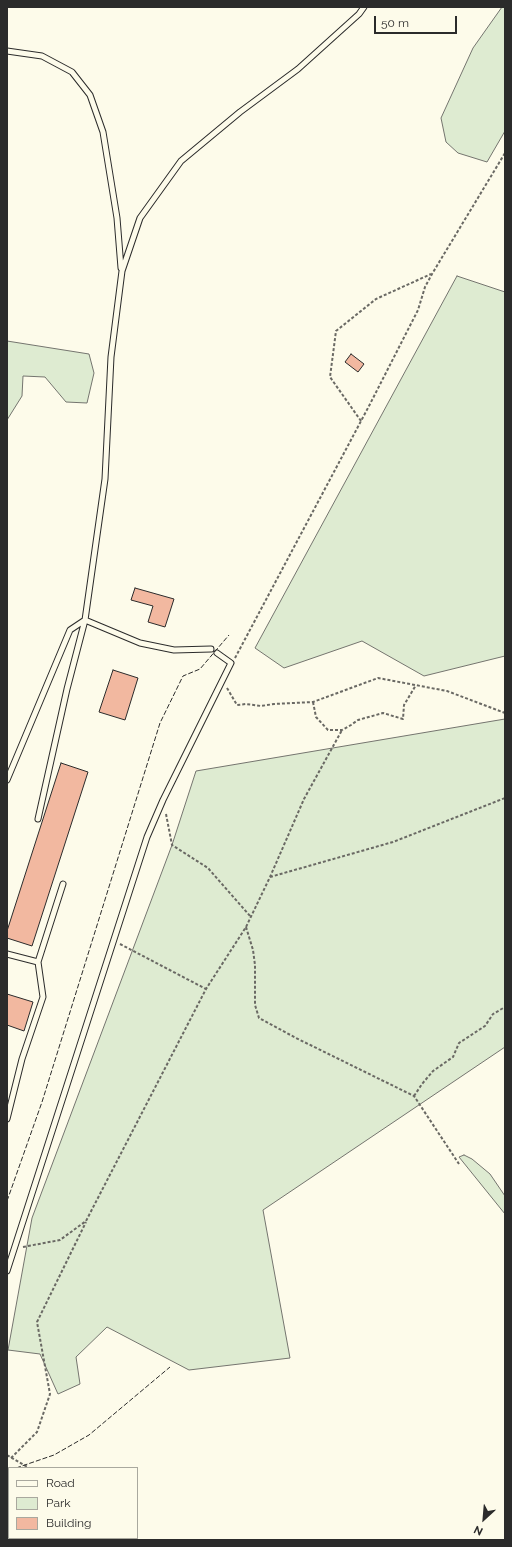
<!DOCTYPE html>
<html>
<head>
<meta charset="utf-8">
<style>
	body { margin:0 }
	#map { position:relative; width:512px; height:1547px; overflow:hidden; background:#fdfbea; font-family:Raleway,sans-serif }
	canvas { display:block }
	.frame { position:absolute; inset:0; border:8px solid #2b2b2b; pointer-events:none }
	.legend { position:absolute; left:8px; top:1467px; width:130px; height:72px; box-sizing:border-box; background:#fdfbea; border:1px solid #a9a89e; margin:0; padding:5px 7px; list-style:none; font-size:12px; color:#2b2b2b }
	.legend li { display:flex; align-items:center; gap:8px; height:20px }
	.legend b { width:20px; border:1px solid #a9a89e }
	.north { position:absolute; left:464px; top:1499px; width:40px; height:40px; -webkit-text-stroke:3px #fdfbea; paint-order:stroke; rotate:206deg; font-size:11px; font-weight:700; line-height:16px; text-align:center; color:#2b2b2b }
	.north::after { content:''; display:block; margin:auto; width:14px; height:18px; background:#2b2b2b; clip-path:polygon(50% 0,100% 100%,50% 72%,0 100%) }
	.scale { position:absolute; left:374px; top:16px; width:83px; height:18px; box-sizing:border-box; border:2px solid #2b2b2b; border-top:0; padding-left:5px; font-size:12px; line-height:14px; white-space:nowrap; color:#2b2b2b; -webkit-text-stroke:3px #fdfbea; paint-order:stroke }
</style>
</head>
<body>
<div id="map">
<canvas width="512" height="1547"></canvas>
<div class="frame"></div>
<ul class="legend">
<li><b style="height:5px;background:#fdfbea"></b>Road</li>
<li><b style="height:11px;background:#deebd1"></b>Park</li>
<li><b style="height:11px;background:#f2b8a0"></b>Building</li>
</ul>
<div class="north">N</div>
<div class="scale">50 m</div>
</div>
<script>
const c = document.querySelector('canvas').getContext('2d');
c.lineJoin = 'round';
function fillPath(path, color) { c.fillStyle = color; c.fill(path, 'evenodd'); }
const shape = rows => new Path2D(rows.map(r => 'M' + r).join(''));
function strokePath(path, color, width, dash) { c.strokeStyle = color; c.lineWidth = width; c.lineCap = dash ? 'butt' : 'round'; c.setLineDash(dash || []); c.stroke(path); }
const green = shape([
	[502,7,505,7,505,131,487,162,458,153,446,142,441,118,473,48,502,7],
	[457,276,505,292,505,656,424,676,362,641,284,668,255,648,457,276],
	[7,341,89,354,94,373,87,403,66,402,45,377,23,376,22,396,7,420,7,341],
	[505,719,505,1047,263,1210,290,1358,189,1370,107,1327,76,1357,80,1384,58,1394,40,1354,8,1350,32,1218,172,845,196,771,505,719],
	[464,1155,472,1159,490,1174,505,1196,505,1214,459,1157,464,1155]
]);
const stream = shape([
	[7,1498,9,1499],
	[69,1538,72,1540]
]);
const building = shape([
	[351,354,364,364,358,372,345,362,351,354],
	[135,588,174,599,165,627,148,622,153,606,131,600,135,588],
	[113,670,138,678,125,720,99,712,113,670],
	[61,763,88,772,32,946,7,938,7,931,61,763],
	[7,994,33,1002,24,1031,7,1025,7,994]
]);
const path = shape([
	[361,421,330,377,336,331,376,299,431,274],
	[235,658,369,406,418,310,425,287,432,274,505,153],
	[227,688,237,705,246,704,261,706,274,704,313,702,378,678,447,691,505,713],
	[313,702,316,717,328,730,342,730,351,725,358,720,383,713,403,719,404,705,416,685],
	[166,814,172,845,208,868,250,916],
	[270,877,393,842,505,798],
	[246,927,253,950,255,965,255,1005,259,1018,296,1038,414,1096,459,1164],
	[120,944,206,989],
	[414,1096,422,1084,433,1071,453,1057,459,1043,485,1026,493,1014,505,1007],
	[23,1247,60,1240,86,1221,206,989,246,927,270,877,304,799,342,730],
	[7,1455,29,1468],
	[11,1458,37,1432,50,1394,37,1322,86,1222]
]);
const service = shape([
	[7,51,42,56,72,72,90,95,103,132,117,218,121,268],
	[85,620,140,643,174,650,211,649],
	[7,780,70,630,85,620],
	[38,819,67,689,85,620,105,479,111,357,122,271,140,218,181,161,240,112,298,69,359,14,364,7],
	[7,954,38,962],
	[7,1119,22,1059,43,997,38,962,63,884],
	[7,1271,147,837,163,800,231,663,217,653]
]);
const minor = shape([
	[7,1537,11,1540]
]);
const fence = shape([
	[7,1201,42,1102,160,723,183,676,200,669,229,635],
	[16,1468,54,1455,89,1435,170,1367],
	[7,1471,9,1470]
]);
fillPath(green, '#deebd1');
strokePath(green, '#74746e', 1);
strokePath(stream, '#c7d0d0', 3.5);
fillPath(building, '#f2b8a0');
strokePath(building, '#2b2b2b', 1);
strokePath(service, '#2b2b2b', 7);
strokePath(minor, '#2b2b2b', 12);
strokePath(path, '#6a6964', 2, [3, 2]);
strokePath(service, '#fdfbea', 5);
strokePath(minor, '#fdfbea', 10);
strokePath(fence, '#2b2b2b', 1, [5, 2]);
</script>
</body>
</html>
